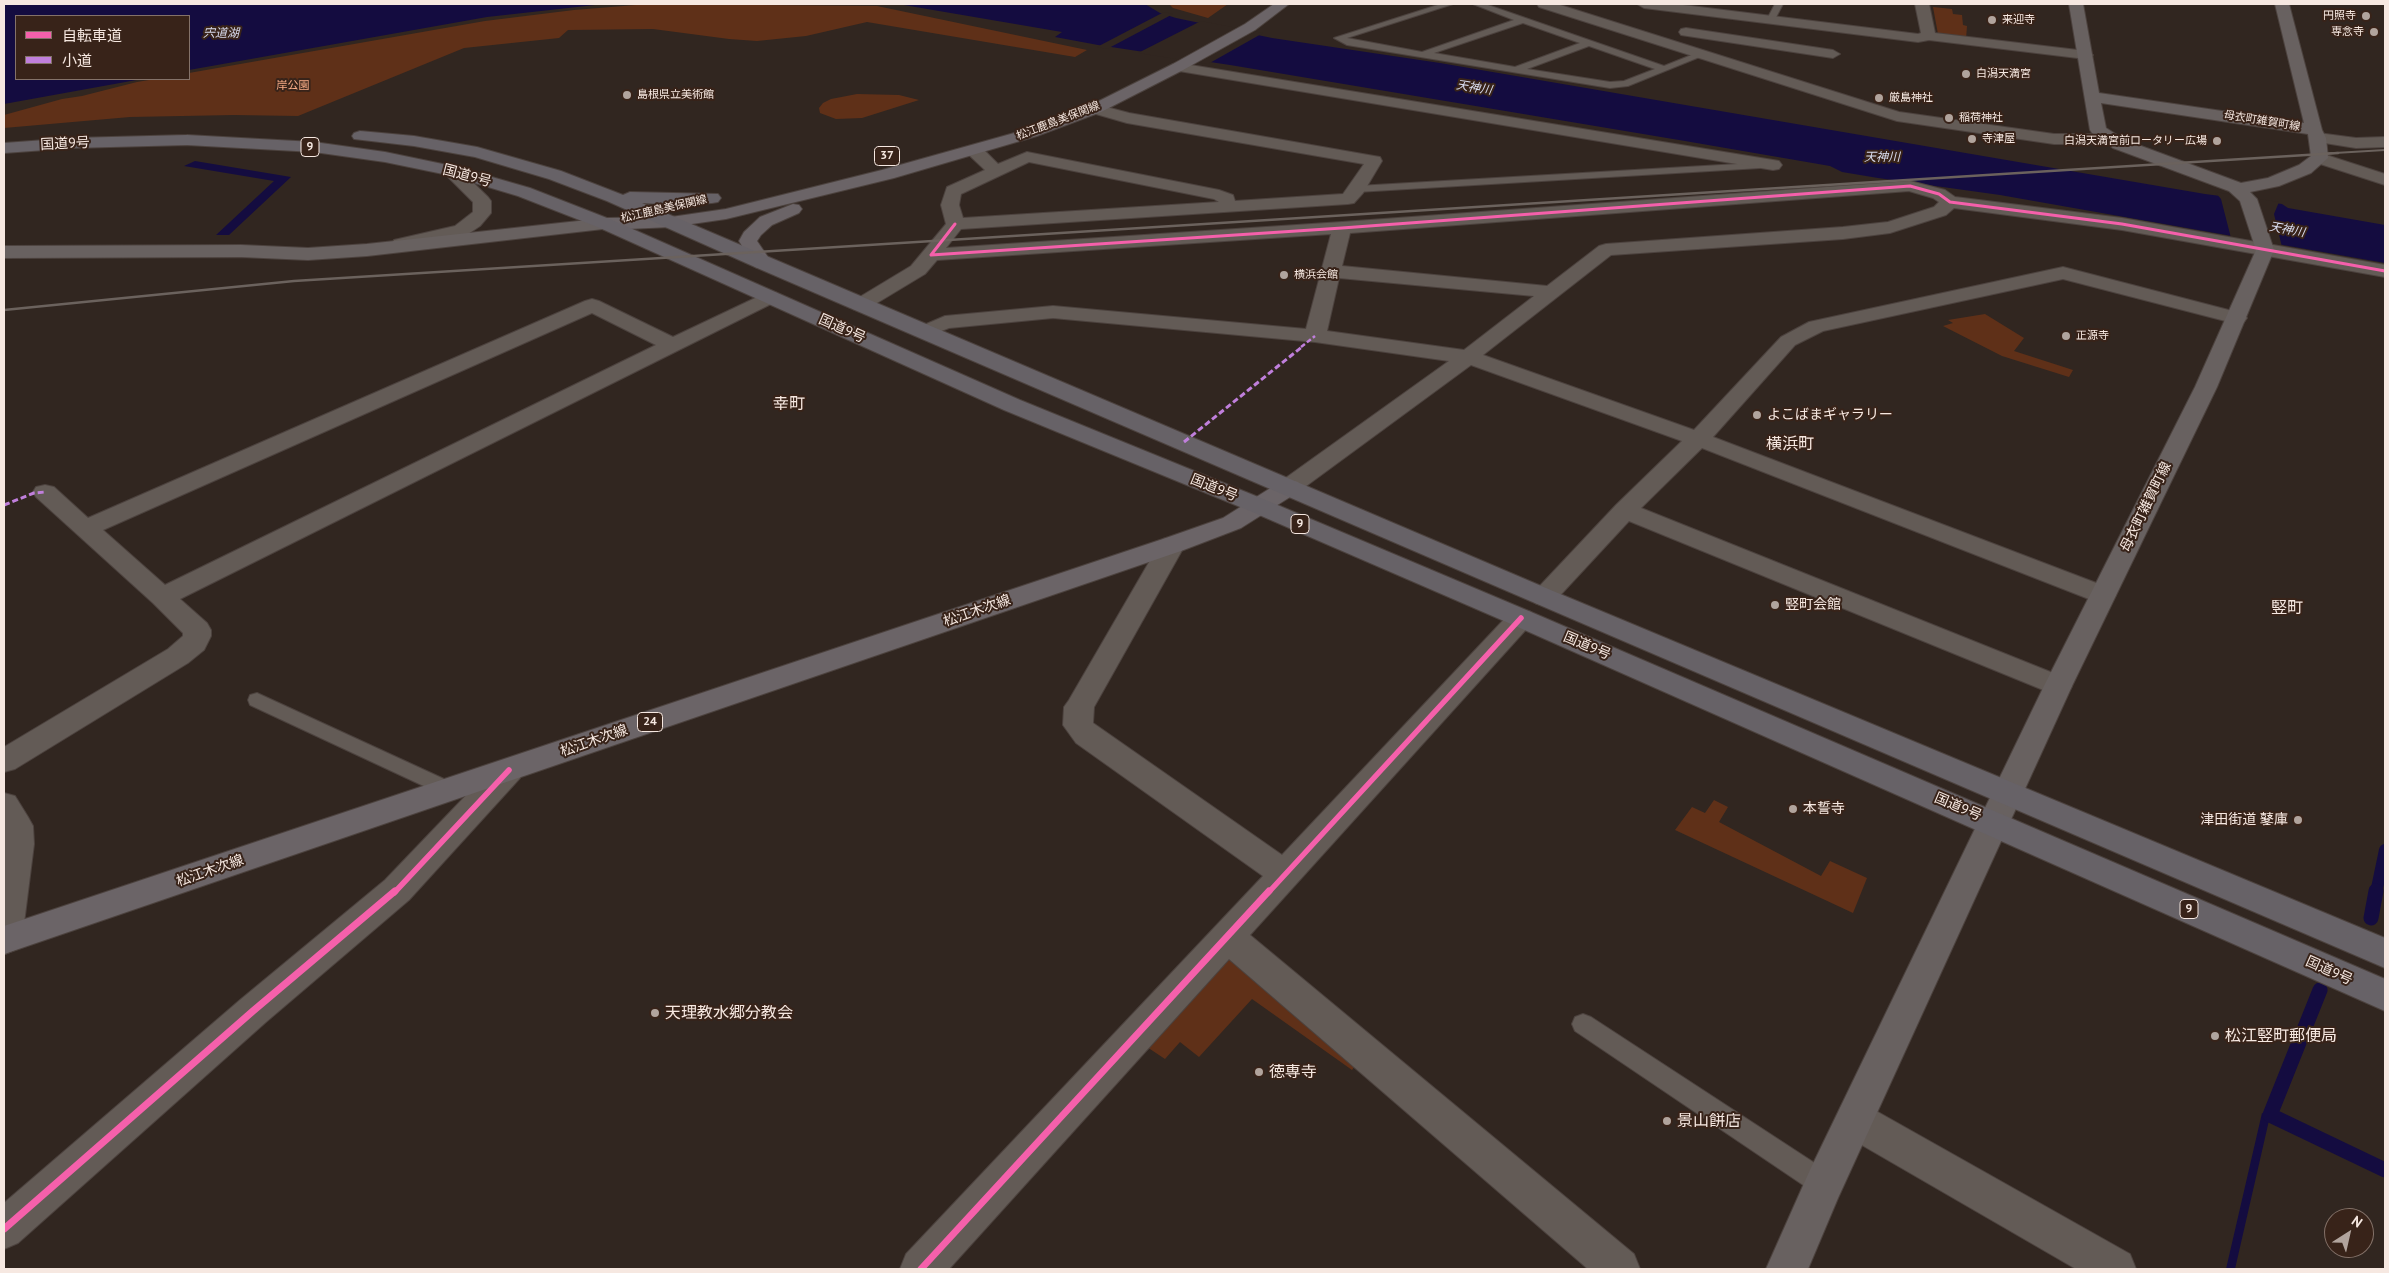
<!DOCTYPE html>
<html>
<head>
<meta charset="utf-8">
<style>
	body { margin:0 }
	#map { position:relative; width:2389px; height:1273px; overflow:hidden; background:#312620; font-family:"PT Sans","Noto Sans JP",sans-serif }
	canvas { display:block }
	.frame { position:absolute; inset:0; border:5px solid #f6e8e1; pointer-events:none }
	.legend { position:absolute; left:15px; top:15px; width:175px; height:65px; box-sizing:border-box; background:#382319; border:1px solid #847269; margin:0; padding:6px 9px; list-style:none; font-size:15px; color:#f6e8e1 }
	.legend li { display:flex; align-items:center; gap:10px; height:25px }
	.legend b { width:25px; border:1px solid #847269 }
	.north { position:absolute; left:2324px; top:1208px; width:50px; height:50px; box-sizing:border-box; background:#382319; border:1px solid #847269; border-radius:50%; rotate:35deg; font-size:14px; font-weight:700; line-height:20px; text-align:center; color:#f6e8e1 }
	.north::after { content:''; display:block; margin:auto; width:18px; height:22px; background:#b1a49d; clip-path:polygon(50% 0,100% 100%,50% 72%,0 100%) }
</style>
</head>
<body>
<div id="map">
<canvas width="2389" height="1273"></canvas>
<div class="frame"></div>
<ul class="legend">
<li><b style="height:6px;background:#f560ab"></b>自転車道</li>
<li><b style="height:6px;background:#c07fdc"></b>小道</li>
</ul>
<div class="north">N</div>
</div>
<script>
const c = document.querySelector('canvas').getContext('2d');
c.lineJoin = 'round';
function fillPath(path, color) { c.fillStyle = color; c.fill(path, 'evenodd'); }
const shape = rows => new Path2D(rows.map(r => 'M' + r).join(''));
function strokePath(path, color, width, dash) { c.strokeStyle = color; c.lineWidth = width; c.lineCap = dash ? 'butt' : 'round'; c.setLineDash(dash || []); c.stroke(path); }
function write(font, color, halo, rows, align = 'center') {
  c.font = font + ' "PT Sans","Noto Sans JP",sans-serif'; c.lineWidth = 4; c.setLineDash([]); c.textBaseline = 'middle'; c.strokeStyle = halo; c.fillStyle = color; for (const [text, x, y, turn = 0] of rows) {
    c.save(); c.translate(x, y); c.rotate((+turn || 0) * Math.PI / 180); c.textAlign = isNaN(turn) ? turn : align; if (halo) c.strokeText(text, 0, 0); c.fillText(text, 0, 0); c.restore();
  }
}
const green = shape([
	[648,4,877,6,1087,50,1075,57,867,22,806,36,757,41,729,39,653,29,568,30,559,38,464,48,298,116,234,115,130,117,4,128,4,115,62,99,82,96,137,82,155,79,189,79,189,73,485,21,574,10],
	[1169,4,1228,4,1208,18,1173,8],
	[1933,7,1952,9,1953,14,1962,15,1963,25,1967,26,1966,39,1938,34],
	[857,94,899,95,919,100,862,118,836,119,820,113,819,108,823,103,831,99],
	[1985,314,2024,338,2014,351,2073,370,2069,377,2002,356,1943,326,1953,323,1948,320],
	[1714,800,1728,807,1719,822,1821,876,1830,861,1867,878,1853,913,1675,830,1692,807,1705,813],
	[1233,950,1361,1058,1352,1070,1252,999,1199,1057,1180,1042,1165,1059,1147,1047]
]);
const water = shape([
	[4,4,604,4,487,17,189,70,189,16,16,16,16,79,142,79,4,104],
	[898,4,1145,4,1160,13,1176,18,1272,38,1440,63,2205,194,2282,204,2288,208,2385,225,2385,263,2000,195,1878,178,1842,172,1830,166,1685,141,1230,65,1098,45,1055,37,1062,32],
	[195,161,291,177,229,235,216,235,274,181,184,166],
	[2262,1113,2270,1116,2235,1269,2226,1269]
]);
const pier = shape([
	[1164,12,1173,14,1107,49,1097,47],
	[1201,21,1263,33,1208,64,1138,53],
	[2215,192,2279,202,2274,214,2282,247,2231,238,2221,199]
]);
const streamFar1 = shape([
	[2376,893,2385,850]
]);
const stream = shape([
	[2371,918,2376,891],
	[2320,990,2270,1115,2385,1170]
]);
const lane = shape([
	[1441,4,1453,4,1347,38,1422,52,1514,20,1473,4,1485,4,1664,66,1699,52,1707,54,1628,86,1610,88,1347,45,1334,38,1441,4],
	[1523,23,1580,43,1515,67,1434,53,1523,23],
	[1589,46,1655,69,1624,81,1610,82,1527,69,1589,46],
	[1775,4,1783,4,1773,23,1767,23,1766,21,1775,4],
	[1773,162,1777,163,1777,167,1357,192,1351,189,1357,186,1773,162],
	[257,693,457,785,460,790,457,795,450,798,443,795,250,705,248,700,250,695,257,693],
	[1583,1014,1591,1017,1833,1175,1837,1184,1833,1193,1824,1196,1815,1193,1575,1031,1572,1024,1575,1017,1583,1014]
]);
const street = shape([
	[1537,4,1557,4,1899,112,2054,134,2109,134,2115,136,2117,139,2115,142,2109,144,2054,144,1897,121,1539,7,1537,4],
	[1637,4,1675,4,1918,34,1921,33,1915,4,1929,4,1935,33,2086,51,2093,55,2086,59,1929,40,1918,42,1644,8,1637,4],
	[1686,28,1833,50,1840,54,1833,58,1681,35,1679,32,1681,29,1686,28],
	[1178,63,1773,160,1779,161,1782,165,1779,169,1773,170,1173,70,1171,67,1173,64,1178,63],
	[1095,104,1129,113,1374,156,1380,157,1382,161,1363,193,1354,203,1348,204,961,229,946,248,1342,222,1910,181,1945,190,1955,197,2122,218,2385,265,2385,277,2122,230,1954,208,1946,215,1890,233,1843,239,1611,255,1483,355,1694,430,1781,337,1809,322,2063,267,2244,314,2247,318,2244,322,2237,324,2063,279,1823,331,1795,345,1713,437,2112,589,2116,595,2112,601,2103,604,2094,601,1702,448,1641,508,2068,679,2072,686,2068,693,2058,696,1629,521,1553,603,1544,606,1535,603,1531,597,1535,591,1616,505,1682,441,1471,365,1298,492,1289,494,1280,492,1277,487,1280,482,1449,361,1315,342,1053,318,949,328,924,338,917,336,914,332,917,328,945,316,1053,306,1306,329,1331,234,937,260,925,274,867,309,860,311,853,309,850,305,853,301,911,266,946,224,941,205,947,187,985,170,969,155,967,151,969,147,981,147,998,164,1027,152,1219,190,1233,195,1235,201,1343,194,1364,164,1127,123,1089,112,1087,109,1089,106,1095,104],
	[1029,162,1214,199,1219,202,963,218,959,205,961,194,1029,162],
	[1909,191,1933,198,1939,202,1934,207,1888,222,1843,227,1606,244,1599,246,1547,286,1342,266,1350,233,1909,191],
	[1339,278,1534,296,1464,350,1327,331,1339,278],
	[2318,133,2356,138,2385,137,2385,147,2356,148,2312,141,2310,138,2312,135,2318,133],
	[2320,153,2385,174,2385,185,2314,162,2312,158,2314,154,2320,153],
	[451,166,457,167,488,197,491,201,491,213,480,226,468,234,401,250,394,248,392,244,394,240,455,226,473,212,473,202,442,171,445,167,451,166],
	[770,291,777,293,780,297,777,301,180,599,207,623,211,630,211,636,204,650,188,663,15,769,4,772,4,747,168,649,183,636,183,633,153,603,36,497,33,492,36,487,45,485,54,487,88,518,585,301,592,299,599,301,673,337,770,291],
	[592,313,656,345,165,585,103,530,592,313],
	[1172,537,1181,539,1185,545,1094,707,1093,723,1282,855,1511,612,1521,609,1531,612,1535,618,1531,624,1250,935,1634,1254,1640,1269,1588,1269,1229,959,949,1269,900,1269,906,1254,1263,876,1076,743,1063,725,1064,707,1069,700,1159,545,1163,539,1172,537],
	[509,758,520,762,524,770,520,778,409,900,266,1022,18,1243,4,1249,4,1203,240,1000,385,880,498,762,509,758],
	[4,793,15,796,28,817,33,826,34,844,22,939,17,949,5,954,4,793],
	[1855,1102,1869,1107,2130,1254,2136,1269,2076,1269,1841,1133,1836,1120,1841,1107,1855,1102]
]);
const secondary = shape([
	[2069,4,2083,4,2099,93,2304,123,2275,4,2289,4,2322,130,2326,138,2328,158,2311,173,2279,186,2250,192,2257,199,2274,250,2217,387,2072,686,1838,1198,1808,1269,1766,1269,1810,1170,2044,686,2195,387,2256,250,2240,201,2229,191,2113,148,2092,133,2090,130,2069,4],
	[2101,103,2308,134,2311,156,2299,165,2268,178,2241,183,2125,140,2106,128,2101,103],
	[606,218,612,220,615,224,612,228,367,256,308,260,241,257,4,258,4,246,241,245,308,248,367,244,606,218]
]);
const primary = shape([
	[1274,4,1289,4,1255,30,1183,70,1101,112,1037,136,894,178,726,219,671,227,606,230,600,228,597,224,600,220,606,218,671,217,726,209,882,170,1025,130,1089,106,1173,64,1245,24,1274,4],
	[793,204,799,205,802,209,799,213,772,225,761,235,757,241,772,263,769,267,762,269,755,267,739,241,744,232,760,217,793,204],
	[1289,480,1298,482,1301,487,1298,492,1241,528,1181,551,4,954,4,926,1163,539,1223,518,1280,482,1289,480]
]);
const highway = shape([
	[360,131,414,136,477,147,561,171,623,195,630,192,718,194,721,198,718,202,712,203,677,205,642,203,1553,591,2385,938,2385,968,1535,603,755,267,607,201,549,179,475,157,414,146,354,139,352,136,354,133,360,131],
	[187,135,314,142,385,152,457,167,530,188,612,220,1020,400,1268,501,1531,612,2385,979,2385,1011,1511,624,1250,511,1004,410,600,228,518,196,448,175,385,162,314,152,187,145,73,148,4,153,4,143,73,138,187,135]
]);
const railFar1 = shape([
	[2318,154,2385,150]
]);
const rail = shape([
	[4,310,294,281,2338,153]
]);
const quietFar1 = shape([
	[1301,347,1315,336]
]);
const quiet = shape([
	[1184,442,1303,346],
	[4,505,34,493,45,492]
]);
const cyclewayFar2 = shape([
	[955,224,931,255,1342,228,1910,186,1939,194,1950,202,2122,224,2385,271]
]);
const cyclewayFar1 = shape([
	[394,893,509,770],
	[1268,893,1521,618]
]);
const cycleway = shape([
	[4,1229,253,1011,395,891],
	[921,1269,1269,891]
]);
const markers = [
	[2366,16,5,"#b1a49d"],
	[1992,20,5,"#b1a49d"],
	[2374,32,5,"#b1a49d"],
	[1966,74,5,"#b1a49d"],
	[627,95,5,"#b1a49d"],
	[1879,98,5,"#b1a49d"],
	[1949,118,5,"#b1a49d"],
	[1972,139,5,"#b1a49d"],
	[2217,141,5,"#b1a49d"],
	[1284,275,5,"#b1a49d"],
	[2066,336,5,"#b1a49d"],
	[1757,415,5,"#b1a49d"],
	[1775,605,5,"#b1a49d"],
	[1793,809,5,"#b1a49d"],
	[2298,820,5,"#b1a49d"],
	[655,1013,5,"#b1a49d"],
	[2215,1036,5,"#b1a49d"],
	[1259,1072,5,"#b1a49d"],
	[1667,1121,5,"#b1a49d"]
];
const farPoinames = [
	["円照寺",2356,16,"right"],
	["来迎寺",2002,20],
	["専念寺",2364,32,"right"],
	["白潟天満宮",1976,74],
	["島根県立美術館",637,95],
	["厳島神社",1889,98],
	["稲荷神社",1959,118],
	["寺津屋",1982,139],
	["白潟天満宮前ロータリー広場",2207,141,"right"],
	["横浜会館",1294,275],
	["正源寺",2076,336]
];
const farParknames = [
	["岸公園",293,86]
];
const farStreetnames = [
	["松江鹿島美保関線",1058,121,-21],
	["母衣町雑賀町線",2262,121,9],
	["松江鹿島美保関線",664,209,-13]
];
const farWaternames = [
	["宍道湖",221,34],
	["天神川",1474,88,9],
	["天神川",1882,158],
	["天神川",2287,230,10]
];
const shields = [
	[310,147,18],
	[887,156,25],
	[1300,524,18],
	[650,722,25],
	[2189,909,18]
];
const shieldNames = [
	["9",310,147],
	["37",887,156],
	["9",1300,524],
	["24",650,722],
	["9",2189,909]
];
const streetNames = [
	["国道9号",65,144,-3],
	["国道9号",467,176,15],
	["国道9号",842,329,24],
	["国道9号",1214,488,22],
	["母衣町雑賀町線",2146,507,-64],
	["松江木次線",977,611,-19],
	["国道9号",1587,646,23],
	["松江木次線",594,741,-19],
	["国道9号",1958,807,23],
	["松江木次線",210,871,-19],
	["国道9号",2329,971,24]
];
const poiNames = [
	["よこばまギャラリー",1767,415],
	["竪町会館",1785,605],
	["本誓寺",1803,809],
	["津田街道 鼕庫",2288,820,"right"]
];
const quarterNames = [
	["幸町",789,404],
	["横浜町",1790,444],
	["竪町",2287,608]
];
const nearPoinames = [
	["天理教水郷分教会",665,1013],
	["松江竪町郵便局",2225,1036],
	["徳専寺",1269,1072],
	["景山餅店",1677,1121]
];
fillPath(green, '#5f3018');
fillPath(water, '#140c40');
fillPath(pier, '#312620');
strokePath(streamFar1, '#140c40', 12);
strokePath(stream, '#140c40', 15);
strokePath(lane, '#4c423e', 2);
strokePath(street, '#4c423e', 2);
strokePath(secondary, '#4c423e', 2);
strokePath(primary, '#4c423e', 2);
strokePath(highway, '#4c423e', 2);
fillPath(lane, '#635b56');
fillPath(street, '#635b56');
fillPath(secondary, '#686160');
fillPath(primary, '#6b6467');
fillPath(highway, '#676267');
strokePath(railFar1, '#6b625d', 2);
strokePath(rail, '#6b625d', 2.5);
strokePath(quietFar1, '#c07fdc', 2.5, [5, 2.5]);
strokePath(quiet, '#c07fdc', 3, [6, 3]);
strokePath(cyclewayFar2, '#f560ab', 3);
strokePath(cyclewayFar1, '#f560ab', 5.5);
strokePath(cycleway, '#f560ab', 7);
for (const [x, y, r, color] of markers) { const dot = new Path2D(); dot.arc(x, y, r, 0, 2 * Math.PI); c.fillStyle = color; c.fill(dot); strokePath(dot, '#382319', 2); }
write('11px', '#f6e8e1', '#382319', farPoinames, 'left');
write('11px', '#fcae88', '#382319', farParknames);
write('11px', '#f6e8e1', '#382319', farStreetnames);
write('italic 12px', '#d9dcef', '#382319', farWaternames);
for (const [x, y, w] of shields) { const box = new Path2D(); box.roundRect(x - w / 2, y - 9.5, w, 19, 4); c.fillStyle = '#382319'; c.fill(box); strokePath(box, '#f6e8e1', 1); }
write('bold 12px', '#f6e8e1', null, shieldNames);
write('14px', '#f6e8e1', '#382319', streetNames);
write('14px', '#f6e8e1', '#382319', poiNames, 'left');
write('16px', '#f6e8e1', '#382319', quarterNames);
write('16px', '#f6e8e1', '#382319', nearPoinames, 'left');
</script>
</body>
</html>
